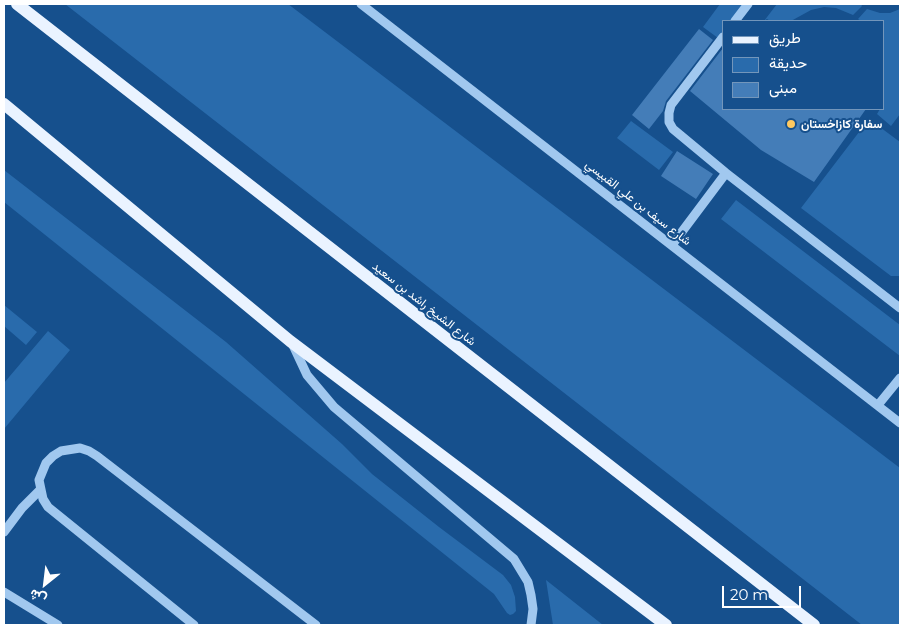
<!DOCTYPE html>
<html>
<head>
<meta charset="utf-8">
<style>
	body { margin:0 }
	#map { position:relative; width:904px; height:629px; overflow:hidden; background:#16508d; font-family:Montserrat,Vazirmatn,sans-serif }
	canvas { display:block }
	.frame { position:absolute; inset:0; border:5px solid #fff; pointer-events:none }
	.legend { position:absolute; left:722px; top:20px; width:162px; height:90px; box-sizing:border-box; background:#16508d; border:1px solid #7396bb; margin:0; padding:6px 9px; list-style:none; font-size:15px; color:#fff }
	.legend li { display:flex; align-items:center; gap:10px; height:25px }
	.legend b { width:25px; border:1px solid #7396bb }
	.north { position:absolute; left:20px; top:559px; width:50px; height:50px; -webkit-text-stroke:4px #16508d; paint-order:stroke; rotate:209deg; font-size:14px; font-weight:700; line-height:20px; text-align:center; color:#fff }
	.north::after { content:''; display:block; margin:auto; width:18px; height:22px; background:#fff; clip-path:polygon(50% 0,100% 100%,50% 72%,0 100%) }
	.scale { position:absolute; left:722px; top:586px; width:79px; height:22px; box-sizing:border-box; border:2px solid #fff; border-top:0; padding-left:6px; font-size:15px; line-height:18px; white-space:nowrap; color:#fff; -webkit-text-stroke:4px #16508d; paint-order:stroke }
</style>
</head>
<body>
<div id="map">
<canvas width="904" height="629"></canvas>
<div class="frame"></div>
<ul class="legend">
<li><b style="height:6px;background:#eaf3ff"></b>طريق</li>
<li><b style="height:14px;background:#296bac"></b>حديقة</li>
<li><b style="height:14px;background:#447db8"></b>مبنى</li>
</ul>
<div class="north">ش</div>
<div class="scale">20 m</div>
</div>
<script>
const c = document.querySelector('canvas').getContext('2d');
c.lineJoin = 'round';
function fillPath(path, color) { c.fillStyle = color; c.fill(path, 'evenodd'); }
const shape = rows => new Path2D(rows.map(r => 'M' + r).join(''));
function strokePath(path, color, width, dash) { c.strokeStyle = color; c.lineWidth = width; c.lineCap = dash ? 'butt' : 'round'; c.setLineDash(dash || []); c.stroke(path); }
function write(font, color, halo, rows, align = 'center') {
  c.font = font + ' Montserrat,Vazirmatn,sans-serif'; c.lineWidth = 4; c.setLineDash([]); c.textBaseline = 'middle'; c.strokeStyle = halo; c.fillStyle = color; for (const [text, x, y, turn = 0] of rows) {
    c.save(); c.translate(x, y); c.rotate((+turn || 0) * Math.PI / 180); c.textAlign = isNaN(turn) ? turn : align; if (halo) c.strokeText(text, 0, 0); c.fillText(text, 0, 0); c.restore();
  }
}
const green = shape([
	[65,4,288,4,900,468,900,625,862,625],
	[720,4,744,4,731,21,723,21,723,32,718,38,703,27],
	[777,4,861,4,862,6,853,15,836,8,824,7,811,10,791,21,770,21,767,19,764,21],
	[867,9,880,13,890,13,900,9,900,114,891,126,877,114,880,109,883,109,883,21,861,21,858,19],
	[869,119,900,142,900,276,891,276,801,208],
	[631,121,673,152,659,170,617,138],
	[4,170,226,342,342,444,372,474,439,527,503,575,511,585,515,597,516,611,513,614,510,615,507,613,494,594,4,202],
	[736,200,900,325,900,356,721,219],
	[4,305,37,332,26,345,4,326],
	[48,331,70,350,4,429,4,383],
	[546,580,603,625,553,625]
]);
const building = shape([
	[699,29,713,40,666,101,663,111,649,129,632,115],
	[723,48,723,109,866,109,814,182,761,150,690,91],
	[677,151,713,174,696,199,661,176]
]);
const minor = shape([
	[361,4,900,423],
	[735,21,748,4],
	[723,37,671,105,669,113,669,122,673,129,726,173,900,308],
	[672,245,726,173],
	[292,343,307,375,334,407,514,559,528,582,531,595,533,609,531,625],
	[878,405,900,378],
	[4,532,22,508,40,490],
	[4,592,58,625],
	[194,625,48,507,43,499,39,480,46,463,53,456,61,451,80,448,89,451,97,456,316,625]
]);
const major = shape([
	[17,4,814,625],
	[4,104,290,341,666,625]
]);
const markers = [
	[791,124,5,"#ffc960"]
];
const poiNames = [
	["سفارة كازاخستان",801,124]
];
const streetNames = [
	["شارع سيف بن علي القبيسي",638,203,38],
	["شارع الشيخ راشد بن سعيد",424,304,38]
];
fillPath(green, '#296bac');
fillPath(building, '#447db8');
strokePath(minor, '#a1c8ef', 9);
strokePath(major, '#eaf3ff', 12);
for (const [x, y, r, color] of markers) { const dot = new Path2D(); dot.arc(x, y, r, 0, 2 * Math.PI); c.fillStyle = color; c.fill(dot); strokePath(dot, '#16508d', 2); }
write('bold 12px', '#fff', '#16508d', poiNames, 'left');
write('12px', '#fff', '#16508d', streetNames);
</script>
</body>
</html>
